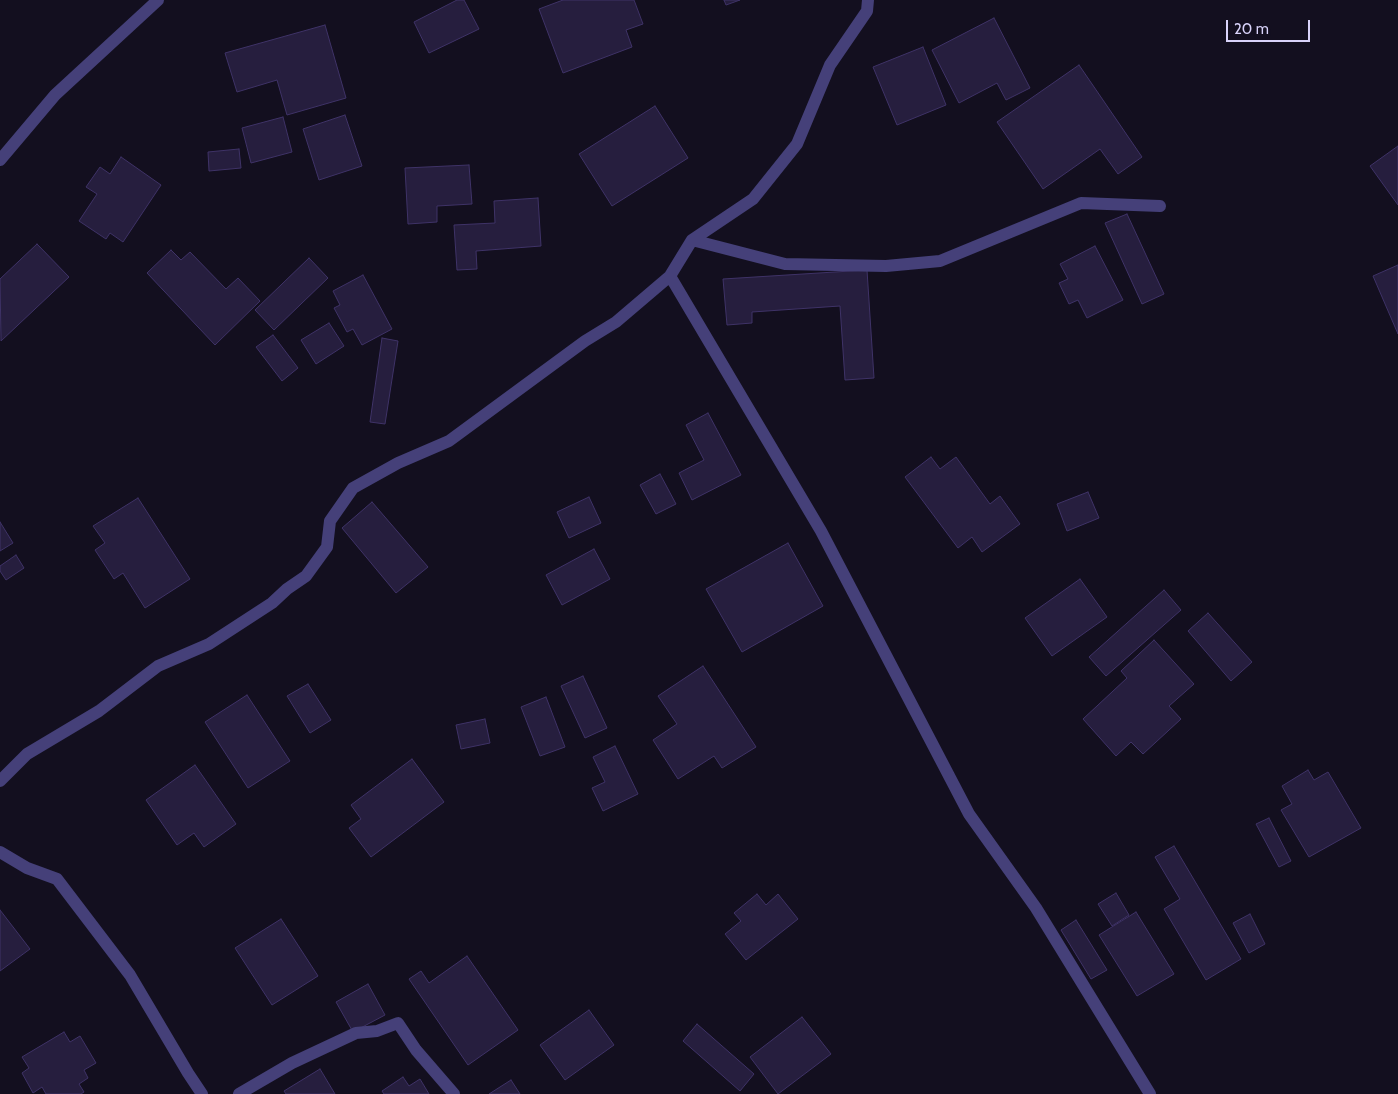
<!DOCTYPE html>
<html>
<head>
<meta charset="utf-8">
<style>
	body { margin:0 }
	#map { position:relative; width:1398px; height:1094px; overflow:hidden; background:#130f1f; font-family:Cabin,sans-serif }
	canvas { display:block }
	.scale { position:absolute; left:1226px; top:20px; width:84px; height:22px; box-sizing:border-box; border:2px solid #d9d3fa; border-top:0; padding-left:6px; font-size:15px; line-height:18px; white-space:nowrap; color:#d9d3fa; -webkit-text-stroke:4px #130f1f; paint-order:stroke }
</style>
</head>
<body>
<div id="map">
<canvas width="1398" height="1094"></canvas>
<div class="scale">20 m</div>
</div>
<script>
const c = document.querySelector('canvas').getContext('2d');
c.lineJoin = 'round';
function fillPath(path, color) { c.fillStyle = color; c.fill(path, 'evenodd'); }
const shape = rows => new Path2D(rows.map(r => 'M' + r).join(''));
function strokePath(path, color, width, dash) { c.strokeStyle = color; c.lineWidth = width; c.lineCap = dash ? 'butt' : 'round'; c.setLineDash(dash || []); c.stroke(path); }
const building = shape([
	[457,0,464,0,479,29,429,53,414,22,457,0],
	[563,0,634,0,643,24,626,30,632,47,563,73,539,9,563,0],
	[724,0,740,0,726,5,724,0],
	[994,18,1030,88,1006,100,997,83,959,103,932,50,994,18],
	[325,25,346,98,287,115,277,80,237,92,225,53,325,25],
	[923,47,946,105,897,125,873,67,923,47],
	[1079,65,1142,157,1118,174,1100,149,1043,189,997,122,1079,65],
	[655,106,688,158,612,206,579,154,655,106],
	[345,115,362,166,319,180,303,129,345,115],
	[283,117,292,152,251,163,242,128,283,117],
	[1398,146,1398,205,1370,166,1398,146],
	[239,149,241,168,209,171,208,152,239,149],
	[121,157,161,185,123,242,110,233,106,239,79,221,97,194,86,187,100,167,110,174,121,157],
	[469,165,472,204,437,206,437,222,408,224,405,168,469,165],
	[538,198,541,246,476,251,477,269,457,270,454,225,495,223,494,201,538,198],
	[1127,214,1164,294,1142,304,1105,223,1127,214],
	[37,244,69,277,1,341,0,279,37,244],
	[1095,246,1123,300,1087,318,1078,300,1069,304,1059,283,1068,279,1060,264,1095,246],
	[171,250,181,260,190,252,226,289,238,278,260,301,215,345,147,273,171,250],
	[309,258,328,278,274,330,255,310,309,258],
	[1398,265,1398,334,1373,276,1398,265],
	[867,270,874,378,845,380,840,306,752,312,752,323,727,325,723,279,867,270],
	[363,275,392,329,362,345,353,329,347,332,334,308,340,305,333,291,363,275],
	[329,323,344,346,316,364,301,340,329,323],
	[273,335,298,368,282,381,256,347,273,335],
	[382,338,398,341,385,424,370,422,382,338],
	[708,413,741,475,692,500,679,473,704,460,686,425,708,413],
	[931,457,940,469,956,457,990,504,1000,496,1020,524,982,552,972,537,958,548,905,477,931,457],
	[660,474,676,504,656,514,640,485,660,474],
	[1088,492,1099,518,1067,531,1057,504,1088,492],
	[589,497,601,523,569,538,557,512,589,497],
	[138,498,190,579,145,608,123,573,114,579,95,550,105,543,93,526,138,498],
	[372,502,428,567,396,593,342,528,372,502],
	[0,522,13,543,0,551,0,522],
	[788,543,823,606,742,652,706,589,788,543],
	[594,549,610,579,562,605,546,575,594,549],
	[16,555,24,568,6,580,0,571,0,566,16,555],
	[1080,579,1107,617,1052,656,1025,618,1080,579],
	[1164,590,1181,610,1106,676,1089,657,1164,590],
	[1208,613,1252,662,1231,681,1188,631,1208,613],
	[1154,640,1194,684,1169,706,1181,719,1143,754,1131,742,1116,756,1083,719,1127,678,1121,671,1154,640],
	[703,666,756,747,722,768,714,756,678,779,653,740,677,724,658,696,703,666],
	[583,676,607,728,585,738,561,686,583,676],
	[308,684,331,720,310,733,287,696,308,684],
	[247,695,290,761,248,788,205,722,247,695],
	[546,697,565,747,540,756,521,707,546,697],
	[485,719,490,743,461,749,456,725,485,719],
	[615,746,638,794,603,811,592,788,605,782,593,757,615,746],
	[412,759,444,802,371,857,349,828,361,819,351,805,412,759],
	[195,765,236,824,204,847,194,833,177,845,146,800,195,765],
	[1308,770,1314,780,1328,772,1361,828,1309,857,1281,810,1292,804,1282,786,1308,770],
	[1269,818,1291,861,1279,867,1256,824,1269,818],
	[1174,846,1241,959,1206,980,1164,909,1180,899,1155,857,1174,846],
	[1116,893,1129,915,1112,926,1098,904,1116,893],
	[757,894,766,905,778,894,798,919,746,960,725,934,741,921,734,913,757,894],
	[0,910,30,949,0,971,0,910],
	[1136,912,1174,974,1137,996,1099,935,1136,912],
	[1250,914,1265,944,1249,953,1233,923,1250,914],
	[281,919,318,976,272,1005,235,948,281,919],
	[1076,920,1107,970,1091,979,1061,930,1076,920],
	[467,956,518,1030,468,1065,409,979,421,971,429,983,467,956],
	[368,984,385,1015,353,1032,336,1002,368,984],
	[589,1010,614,1045,565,1080,540,1045,589,1010],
	[802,1017,831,1054,778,1094,750,1057,802,1017],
	[697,1024,754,1074,740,1091,683,1041,697,1024],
	[64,1032,70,1042,80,1036,96,1063,84,1070,88,1078,79,1084,84,1092,81,1094,46,1094,42,1087,33,1093,22,1073,29,1068,22,1057,64,1032],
	[320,1069,335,1094,286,1094,284,1091,320,1069],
	[403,1077,409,1086,420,1079,429,1094,384,1094,382,1091,403,1077],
	[511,1080,520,1094,489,1094,511,1080]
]);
const minor = shape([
	[868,0,867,11,830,65,797,144,753,199,692,240,670,276,821,531,969,814,1036,908,1150,1094],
	[0,160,55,95,158,0],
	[692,240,785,264,886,266,940,261,1081,203,1160,206],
	[0,781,27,754,99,711,158,666,209,644,272,603,287,589,306,576,327,547,330,521,353,488,398,463,449,441,585,341,616,322,670,276],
	[0,852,27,868,57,879,130,975,188,1073,202,1094],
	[239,1094,292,1063,356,1033,377,1031,398,1023,416,1050,454,1094]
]);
fillPath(building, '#261e3e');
strokePath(building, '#3f3367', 1);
strokePath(minor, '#454079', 12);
</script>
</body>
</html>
